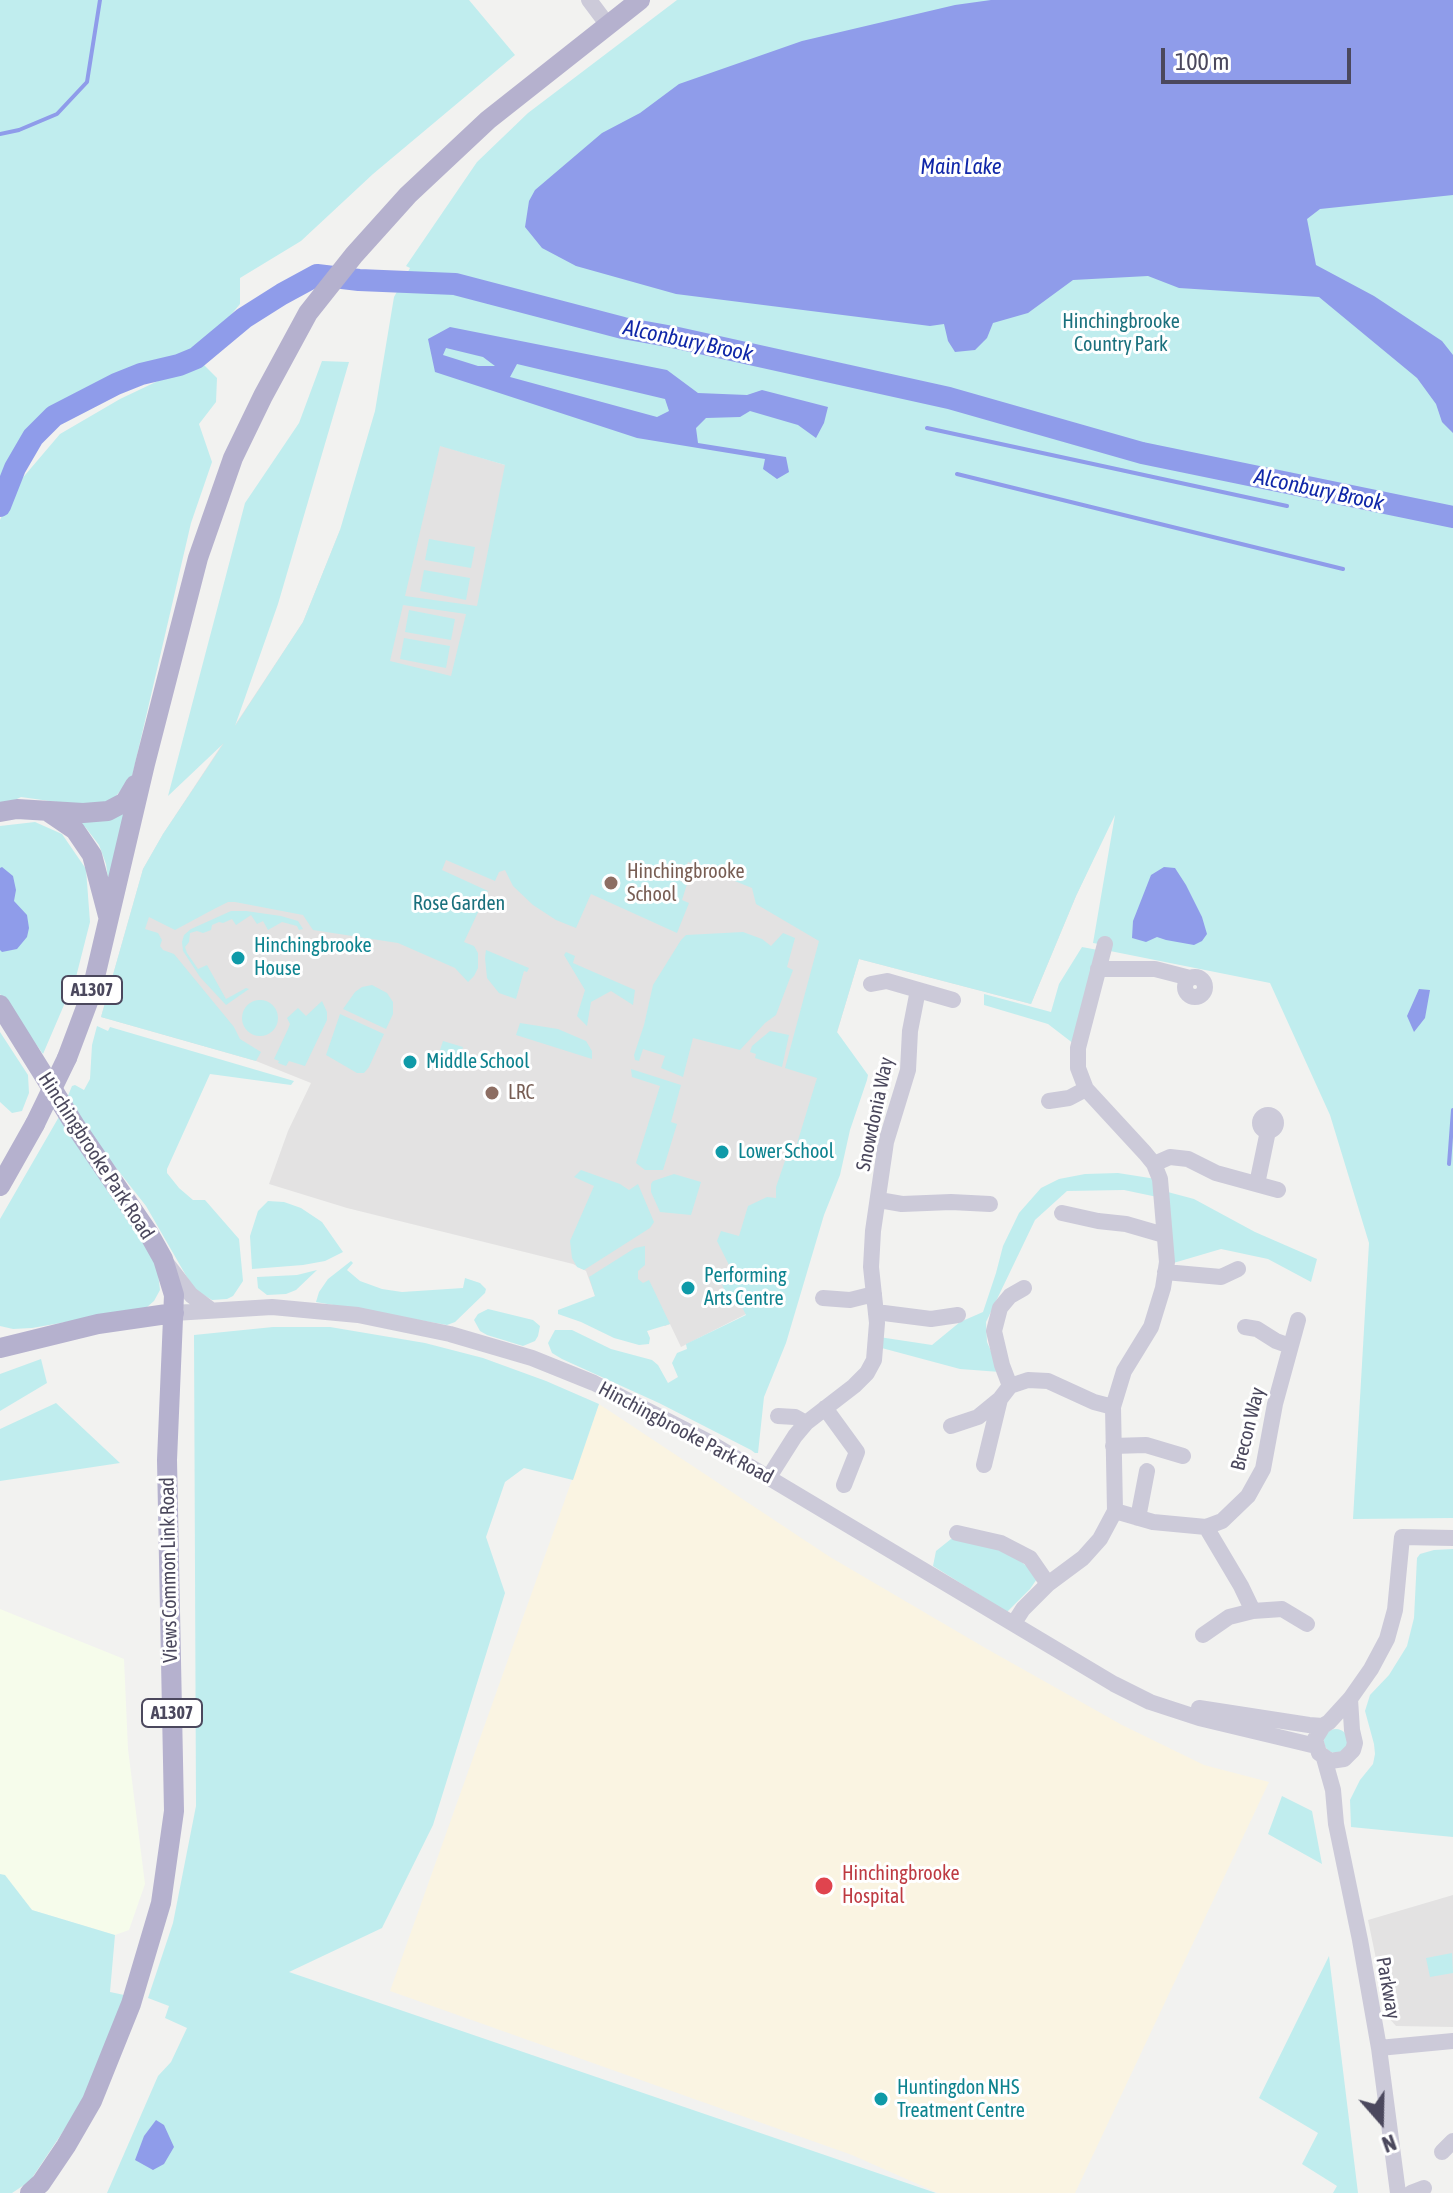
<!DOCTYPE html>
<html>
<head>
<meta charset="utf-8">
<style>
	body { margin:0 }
	#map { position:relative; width:1453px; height:2193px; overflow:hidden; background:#f2f2f0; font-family:"Asap Condensed",sans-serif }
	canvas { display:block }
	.north { position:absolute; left:1341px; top:2081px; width:80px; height:80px; -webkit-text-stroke:6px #fff; paint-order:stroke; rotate:160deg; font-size:22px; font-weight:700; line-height:32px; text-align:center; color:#4b485d }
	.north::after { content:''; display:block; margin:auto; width:28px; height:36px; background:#4b485d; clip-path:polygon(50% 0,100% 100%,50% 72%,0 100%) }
	.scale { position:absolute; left:1161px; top:48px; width:190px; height:36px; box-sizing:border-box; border:4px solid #4b485d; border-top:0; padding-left:10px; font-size:24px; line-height:28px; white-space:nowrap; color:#4b485d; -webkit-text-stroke:6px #fff; paint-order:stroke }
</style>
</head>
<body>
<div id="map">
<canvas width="1453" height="2193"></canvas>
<div class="north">N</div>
<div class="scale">100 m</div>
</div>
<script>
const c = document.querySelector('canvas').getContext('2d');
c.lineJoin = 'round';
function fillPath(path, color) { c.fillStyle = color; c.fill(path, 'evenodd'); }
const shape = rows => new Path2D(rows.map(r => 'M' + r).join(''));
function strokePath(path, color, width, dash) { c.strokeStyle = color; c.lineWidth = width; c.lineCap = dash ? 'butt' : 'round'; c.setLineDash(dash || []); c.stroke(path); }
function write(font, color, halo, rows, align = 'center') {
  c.font = font + ' "Asap Condensed",sans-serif'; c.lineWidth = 6; c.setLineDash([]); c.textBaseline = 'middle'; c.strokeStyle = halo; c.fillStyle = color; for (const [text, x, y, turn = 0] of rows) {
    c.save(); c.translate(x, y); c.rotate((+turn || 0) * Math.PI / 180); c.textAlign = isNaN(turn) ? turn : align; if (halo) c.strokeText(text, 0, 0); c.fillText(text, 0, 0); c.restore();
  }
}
const commercial = shape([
	[0,1609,124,1659,128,1749,145,1884,129,1930,115,1935,32,1910,5,1876,0,1874]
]);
const education = shape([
	[439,445,505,465,1116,811,1076,896,1031,1004,859,959,754,1310,681,1347,670,1324,665,1326,595,1296,586,1271,573,1264,347,1208,269,1184,288,1131,311,1083,256,1061,101,1017,143,869,163,834,303,622,340,530],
	[1453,1895,1453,2027,1396,2026,1388,2017,1368,1920]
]);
const medical = shape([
	[599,1404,830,1557,987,1649,1122,1725,1204,1765,1269,1782,1075,2193,938,2193,852,2155,390,1991]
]);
const green = shape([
	[0,0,469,0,515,55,373,174,301,241,240,278,240,304,230,316,184,355,154,360,120,374,40,417,22,439,0,482],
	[677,0,1453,0,1453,1518,1353,1519,1369,1243,1330,1115,1270,983,1110,951,1111,946,1093,943,1115,815,1076,896,1031,1004,859,959,837,1032,868,1075,867,1080,850,1130,840,1175,824,1215,786,1343,764,1397,758,1453,755,1453,751,1450,659,1403,562,1359,552,1353,548,1343,555,1330,572,1330,611,1349,652,1360,658,1365,668,1383,678,1377,672,1363,677,1353,687,1349,686,1344,746,1315,737,1297,729,1300,719,1278,732,1271,717,1241,721,1231,739,1236,748,1206,767,1197,776,1198,776,1187,786,1158,792,1160,817,1078,785,1068,819,941,756,904,752,888,688,862,680,881,687,884,682,900,689,903,677,933,591,894,576,928,556,920,533,905,513,886,505,870,499,872,495,881,446,860,442,870,488,891,464,942,474,946,478,953,478,968,474,976,468,982,455,968,398,943,313,930,303,915,235,902,228,902,214,909,175,930,149,917,145,929,158,933,162,940,160,946,163,950,174,954,234,1027,240,1039,261,1052,256,1061,101,1017,143,869,163,834,224,743,168,796,245,503,299,423,322,361,349,362,278,604,235,726,303,622,340,530,375,411,394,297,410,268,406,266,477,162,528,113],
	[440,446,505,465,477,606,405,596],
	[403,605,466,614,451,676,390,661],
	[200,361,217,378,216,402,199,424,212,462,191,523,132,777,111,802,78,805,21,797,0,807,0,520,14,488,60,434,120,399],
	[429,539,475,547,471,568,425,560],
	[424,570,470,578,466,600,420,591],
	[409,610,455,619,451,640,405,632],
	[404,638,450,646,446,668,400,659],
	[130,807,109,885,106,864,99,845,86,828,74,818],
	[35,822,62,834,86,869,90,922,76,977,43,1054,0,994,0,826],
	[231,911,246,911,281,916,298,921,303,929,299,930,297,926,282,922,268,930,263,921,257,924,251,915,236,925,232,919,223,923,219,922,212,925,211,930,203,933,197,931,190,933,189,942,185,947,187,953,198,969,207,965,226,999,246,988,249,989,226,1005,200,977,183,951,182,942,184,935,191,929],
	[743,932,762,939,771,946,783,933,795,938,787,967,793,970,776,1015,765,1023,740,1050,693,1038,683,1077,661,1068,665,1056,643,1049,639,1061,635,1060,634,1055,644,1025,653,985,681,940,686,935],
	[1082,947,1098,950,1074,1044,1048,1024,984,1005,984,994,1051,1012,1059,984],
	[486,950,529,968,527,972,524,971,516,999,499,993,487,978,485,958],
	[566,952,575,956,573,963,635,990,633,1005,611,991,591,1002,587,1026,577,1016,585,990,564,955],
	[372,985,387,993,393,1002,393,1014,386,1029,343,1009,355,992,362,987],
	'242 1018a18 18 0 1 1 36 0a18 18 0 1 1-36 0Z',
	[322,1001,327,1012,327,1020,305,1066,289,1061,286,1066,278,1063,279,1061,274,1059,288,1029,290,1024,287,1018,298,1008,306,1016],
	[340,1014,384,1034,369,1067,364,1073,357,1073,326,1055],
	[520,1023,558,1029,586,1041,592,1051,592,1059,516,1035],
	[97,1026,108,1031,110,1027,294,1081,291,1085,210,1074,167,1169,167,1173,179,1188,193,1200,205,1200,239,1239,243,1281,233,1296,227,1299,212,1300,197,1291,188,1279,146,1206,65,1103,72,1086,75,1085,84,1090,90,1079,92,1045],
	[770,1031,789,1035,782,1067,755,1058,756,1054,750,1052,752,1046],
	[0,1032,28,1075,29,1093,22,1111,12,1113,0,1102],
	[443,1041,463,1047,457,1068,436,1062],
	[631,1069,681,1085,671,1122,677,1124,663,1170,645,1170,636,1163,660,1086,632,1077],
	[60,1115,143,1232,158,1273,160,1290,154,1301,146,1308,32,1328,13,1329,0,1326,0,1219],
	[581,1170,620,1184,629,1190,638,1184,654,1222,650,1228,584,1270,577,1267,572,1258,570,1241,594,1186,574,1177],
	[1118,1173,1156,1179,1162,1198,1124,1190,1067,1191,1035,1220,986,1322,987,1342,1000,1372,960,1369,878,1347,879,1337,932,1345,960,1322,983,1312,996,1273,1003,1246,1019,1213,1041,1188,1059,1179,1085,1174],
	[674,1174,701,1182,691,1215,660,1212,651,1192,651,1184,653,1181],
	[1164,1191,1194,1199,1255,1232,1317,1259,1311,1282,1268,1259,1221,1249,1170,1264],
	[268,1201,284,1202,301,1208,322,1222,343,1252,325,1261,303,1265,252,1269,250,1236,258,1211],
	[645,1246,645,1265,638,1271,638,1279,643,1283,649,1280,670,1324,647,1331,650,1338,649,1344,639,1345,614,1338,581,1322,558,1314,558,1310,595,1296,589,1277,635,1248],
	[351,1261,353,1263,347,1270,360,1281,382,1289,402,1292,463,1288,465,1278,480,1283,486,1289,485,1293,455,1322,447,1325,316,1302,319,1292,328,1279],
	[317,1270,296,1290,286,1294,267,1295,258,1288,257,1277,297,1275],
	[488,1309,533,1320,540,1326,538,1336,535,1341,523,1346,487,1335,480,1331,474,1320,478,1314],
	[273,1327,330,1327,425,1343,483,1358,546,1381,599,1404,573,1480,524,1468,505,1482,486,1537,505,1593,433,1825,382,1928,289,1972,936,2193,107,2193,158,2076,171,2062,187,2028,165,2018,169,2006,148,1998,173,1923,196,1806,194,1335],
	[41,1359,47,1383,0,1411,0,1374],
	[56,1403,120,1463,0,1481,0,1429],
	[956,1535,1004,1548,1039,1576,1030,1589,1007,1612,933,1566,936,1551],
	[1453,1549,1453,1837,1351,1827,1350,1800,1360,1780,1373,1764,1375,1754,1374,1744,1365,1711,1370,1695,1389,1675,1407,1646,1414,1618,1417,1558,1420,1554,1434,1550],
	'1324 1741a12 12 0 1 1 24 0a12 12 0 1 1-24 0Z',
	[1282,1796,1312,1811,1322,1864,1268,1834],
	[0,1874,5,1875,32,1910,115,1935,110,1992,129,1996,84,2100,30,2181,12,2193,0,2193],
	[1452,1953,1453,1973,1430,1977,1426,1958],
	[1329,1956,1358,2193,1359,2193,1333,2193,1337,2186,1302,2164,1318,2133,1259,2098]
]);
const water = shape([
	[991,0,1453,0,1453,195,1320,209,1307,219,1316,265,1374,296,1442,341,1453,355,1453,433,1442,422,1436,404,1417,378,1319,297,1179,288,1148,276,1073,280,1028,313,993,323,987,338,975,350,955,352,948,341,944,324,930,326,676,294,576,266,542,248,525,227,529,201,535,190,602,133,640,113,679,84,802,41,955,5],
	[450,327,667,370,698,393,747,395,762,390,828,407,824,423,816,438,798,425,750,411,740,417,706,418,696,428,698,443,786,457,789,472,777,479,763,469,765,459,637,438,435,372,428,339],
	[446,348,483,357,495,366,478,366,443,355],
	[517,364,665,399,669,411,657,417,510,377],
	[2,867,13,876,16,890,14,901,27,915,29,928,27,937,17,949,2,952,0,950,0,868],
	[1164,867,1175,868,1186,885,1202,917,1207,934,1202,941,1194,945,1166,940,1157,937,1146,942,1132,938,1133,921,1151,875],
	[1419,989,1430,990,1425,1018,1414,1032,1407,1016],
	[156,2120,164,2125,174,2147,164,2164,153,2170,135,2160,144,2136]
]);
const stream = shape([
	[0,134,19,130,57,114,87,82,100,0],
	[927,428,1287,506],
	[957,474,1343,569],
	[1449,1164,1453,1110]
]);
const river = shape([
	[0,506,15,468,33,437,54,416,116,384,141,374,179,365,196,358,244,318,282,294,317,275,359,280,455,284,623,328,673,337,949,398,1142,453,1453,517]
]);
const minor = shape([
	[589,0,607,24],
	[1098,969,1155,969,1190,978],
	'1185 987a10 10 0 1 1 20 0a10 10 0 1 1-20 0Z',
	[871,984,887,981,953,1000],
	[1049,1101,1069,1098,1086,1089],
	'1260 1123a8 8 0 1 1 16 0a8 8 0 1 1-16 0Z',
	[1154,1164,1170,1157,1188,1159,1216,1173,1278,1190],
	[1257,1184,1268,1131],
	[879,1200,902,1204,951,1202,990,1204],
	[1062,1213,1098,1221,1126,1224,1164,1235],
	[168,1265,191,1295,211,1310],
	[1165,1272,1221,1277,1238,1269],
	[823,1298,850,1300,874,1294],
	[174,1313,272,1307,358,1315,450,1334,532,1358,594,1383,709,1442,1114,1684,1150,1702,1199,1718,1316,1746],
	[876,1314,884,1313,931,1319,958,1315],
	[1245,1327,1257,1329,1276,1341,1290,1346],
	[1010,1386,1002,1365,994,1331,1000,1308,1010,1296,1024,1288],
	[825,1408,857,1452,844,1485],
	[778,1416,795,1417,806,1423],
	[951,1426,978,1417,1000,1399],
	[1113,1446,1146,1445,1183,1456],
	[984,1465,1000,1399,1010,1386,1028,1380,1048,1381,1094,1402,1113,1407],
	[769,1477,795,1436,806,1423,854,1386,867,1373,874,1360,877,1323,871,1267,873,1231,886,1142,908,1070,910,1031,918,990],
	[1115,1511,1153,1522,1206,1527,1222,1521,1248,1496,1263,1469,1275,1404,1298,1320],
	[1138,1518,1147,1471],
	[1206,1527,1241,1586,1253,1611],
	[957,1533,1001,1543,1030,1558,1048,1584],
	[1014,1623,1023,1609,1048,1584,1083,1558,1100,1539,1115,1511,1113,1407,1124,1371,1151,1327,1163,1288,1167,1262,1160,1179,1154,1164,1145,1153,1086,1089,1078,1068,1078,1048,1105,944],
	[1203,1635,1229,1617,1253,1611,1282,1609,1307,1624],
	[1350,1699,1352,1730,1355,1743,1353,1750,1344,1759,1330,1761,1319,1753,1315,1739,1323,1726,1329,1722,1350,1699,1371,1669,1387,1639,1395,1610,1402,1537,1453,1538],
	[1199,1708,1309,1725,1323,1726],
	[1324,1758,1333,1790,1336,1824,1360,1940,1379,2048,1398,2193],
	[1379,2048,1453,2041],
	[1442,2152,1453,2141],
	[1411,2193,1424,2188]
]);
const major = shape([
	[47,811,75,830,92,855,108,916],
	[0,812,17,809,83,813,108,811,125,802,135,785],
	[0,1005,76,1127,149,1234,163,1259,174,1295,167,1460,174,1811,161,1903,131,2004,92,2101,66,2146,41,2183,30,2193],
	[67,1058,91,994,145,764,198,558,233,458,263,396,308,313,354,255,408,195,488,120,640,0],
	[0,1186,35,1124],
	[0,1348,98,1324,174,1313]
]);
const majorBridge = shape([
	[35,1124,67,1058]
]);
const markers = [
	[611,883,8,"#8d6e63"],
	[238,958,8,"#0f9aa8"],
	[410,1062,8,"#0f9aa8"],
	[492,1093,8,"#8d6e63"],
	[722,1152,8,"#0f9aa8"],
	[688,1288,8,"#0f9aa8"],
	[824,1886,10,"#e0444e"],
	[881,2099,8,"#0f9aa8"]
];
const shields = [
	[92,990,60],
	[172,1713,60]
];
const shieldNames = [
	["A1307",92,990],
	["A1307",172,1713]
];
const parkNames = [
	["Hinchingbrooke",1121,322],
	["Country Park",1121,345],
	["Rose Garden",459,904]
];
const educationNames = [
	["Hinchingbrooke",627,872],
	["School",627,895],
	["LRC",508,1093]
];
const cultureNames = [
	["Hinchingbrooke",254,946],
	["House",254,969],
	["Middle School",426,1062],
	["Lower School",738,1152],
	["Performing",704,1276],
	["Arts Centre",704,1299],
	["Huntingdon NHS",897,2088],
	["Treatment Centre",897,2111]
];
const streetNames = [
	["Snowdonia Way",875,1114,-78],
	["Hinchingbrooke Park Road",96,1156,57],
	["Brecon Way",1248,1429,-76],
	["Hinchingbrooke Park Road",686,1433,28],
	["Views Common Link Road",169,1570,-91],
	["Parkway",1388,1988,80]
];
const healthNames = [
	["Hinchingbrooke",842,1874],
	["Hospital",842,1897]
];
const waterNames = [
	["Main Lake",961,167],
	["Alconbury Brook",688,341,12],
	["Alconbury Brook",1319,490,12]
];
fillPath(commercial, '#f6fceb');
fillPath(education, '#e3e2e2');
fillPath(medical, '#faf4e2');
fillPath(green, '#c0edee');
fillPath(water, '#8f9cea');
strokePath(stream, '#8f9cea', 4);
strokePath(river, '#8f9cea', 22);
strokePath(minor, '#cccad9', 16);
strokePath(major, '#b5b1ce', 20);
strokePath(majorBridge, '#b5b1ce', 20);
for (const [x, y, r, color] of markers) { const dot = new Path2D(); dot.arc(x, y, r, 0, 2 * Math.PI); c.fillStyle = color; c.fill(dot); strokePath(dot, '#fff', 3); }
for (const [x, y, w] of shields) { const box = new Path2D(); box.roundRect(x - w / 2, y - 14, w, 28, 6); c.fillStyle = '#fff'; c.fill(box); strokePath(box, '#4b485d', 2); }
write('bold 18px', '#4b485d', null, shieldNames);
write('20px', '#1a707d', '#fff', parkNames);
write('20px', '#785e54', '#fff', educationNames, 'left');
write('20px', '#0d838f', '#fff', cultureNames, 'left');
write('20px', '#4b485d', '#fff', streetNames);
write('20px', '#be3a42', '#fff', healthNames, 'left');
write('italic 22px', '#1027a8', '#fff', waterNames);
</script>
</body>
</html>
